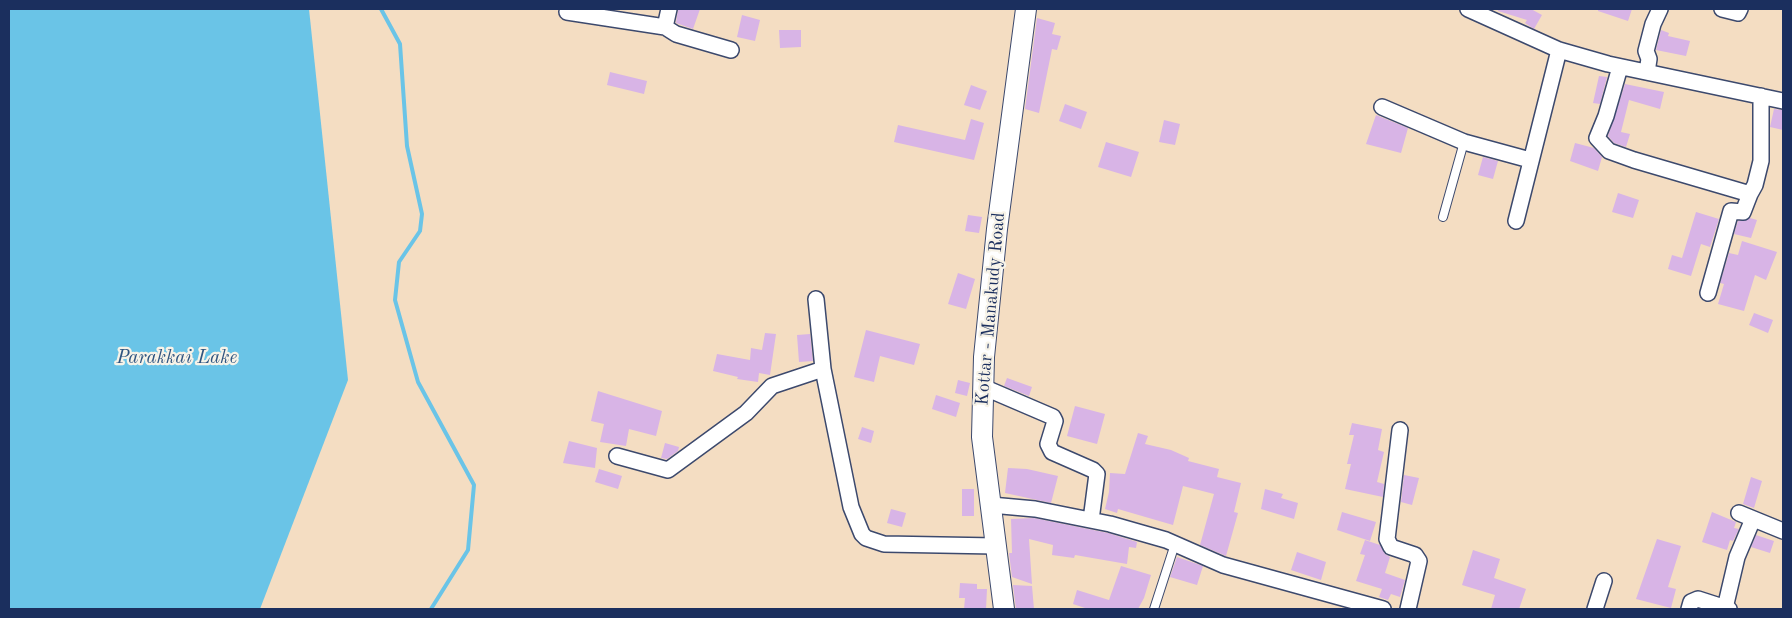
<!DOCTYPE html>
<html>
<head>
<meta charset="utf-8">
<style>
	body { margin:0 }
	#map { position:relative; width:1792px; height:618px; overflow:hidden; background:#f4ddc2; font-family:"Old Standard TT",serif }
	canvas { display:block }
	.frame { position:absolute; inset:0; border:10px solid #1b2f5e; pointer-events:none }
</style>
</head>
<body>
<div id="map">
<canvas width="1792" height="618"></canvas>
<div class="frame"></div>
</div>
<script>
const c = document.querySelector('canvas').getContext('2d');
c.lineJoin = 'round';
function fillPath(path, color) { c.fillStyle = color; c.fill(path, 'evenodd'); }
const shape = rows => new Path2D(rows.map(r => 'M' + r).join(''));
function strokePath(path, color, width, dash) { c.strokeStyle = color; c.lineWidth = width; c.lineCap = dash ? 'butt' : 'round'; c.setLineDash(dash || []); c.stroke(path); }
function write(font, color, halo, rows, align = 'center') {
  c.font = font + ' "Old Standard TT",serif'; c.lineWidth = 4.5; c.setLineDash([]); c.textBaseline = 'middle'; c.strokeStyle = halo; c.fillStyle = color; for (const [text, x, y, turn = 0] of rows) {
    c.save(); c.translate(x, y); c.rotate((+turn || 0) * Math.PI / 180); c.textAlign = isNaN(turn) ? turn : align; if (halo) c.strokeText(text, 0, 0); c.fillText(text, 0, 0); c.restore();
  }
}
const water = shape([
	[9,9,309,9,348,380,260,609,9,609]
]);
const stream = shape([
	[381,9,400,44,407,146,422,214,420,231,399,262,395,300,418,382,474,485,468,550,431,609]
]);
const building = shape([
	[678,9,700,9,693,29,676,23],
	[1498,9,1531,9,1542,15,1534,29,1525,23,1527,20,1498,11],
	[1598,9,1632,9,1628,21,1598,11],
	[742,15,760,20,755,41,737,37],
	[1037,18,1055,23,1052,34,1061,36,1057,50,1052,49,1039,113,1025,109],
	[779,30,801,30,801,47,780,48],
	[1661,30,1669,33,1668,36,1690,41,1686,56,1656,50],
	[610,72,647,81,644,94,607,85],
	[1599,76,1607,77,1600,104,1593,103],
	[1625,84,1664,92,1660,109,1629,100,1621,132,1630,134,1626,147,1614,143,1608,136],
	[971,85,987,91,980,110,964,105],
	[1065,104,1087,112,1081,129,1059,121],
	[1774,109,1783,110,1783,130,1770,127],
	[1376,115,1408,128,1401,153,1366,144],
	[971,119,984,123,974,160,894,142,898,125,965,140],
	[1164,120,1180,124,1175,145,1159,142],
	[1106,142,1139,152,1131,177,1098,167],
	[1575,143,1594,148,1602,157,1598,171,1570,161],
	[1483,157,1498,161,1493,179,1478,175],
	[1618,193,1639,200,1633,218,1612,212],
	[1696,212,1719,219,1710,247,1701,244,1691,276,1668,269,1672,255,1682,258],
	[968,215,982,217,979,233,965,231],
	[1750,218,1757,220,1751,238,1734,234,1738,221],
	[1742,241,1777,252,1766,280,1755,275,1744,311,1718,304,1724,284,1720,283,1729,253,1738,255],
	[958,273,975,279,966,309,948,304],
	[1754,313,1773,320,1768,333,1749,325],
	[866,330,920,344,914,365,880,356,874,382,854,377],
	[765,333,776,334,770,375,759,373,758,382,737,379,738,377,713,371,717,354,750,360,751,348,762,350],
	[810,334,813,361,799,362,797,335],
	[1007,378,1032,387,1029,396,1004,386],
	[958,380,970,383,967,396,955,393],
	[598,391,662,411,656,436,629,429,626,446,600,442,604,424,591,421],
	[936,395,960,403,956,417,932,409],
	[1075,406,1105,414,1097,444,1067,436],
	[1352,423,1382,429,1378,450,1384,452,1377,482,1384,484,1383,497,1345,489,1351,464,1347,464,1354,435,1349,435],
	[862,427,874,431,871,443,858,439],
	[1138,433,1148,436,1145,444,1171,450,1189,458,1188,461,1219,469,1217,477,1241,483,1234,512,1238,513,1226,556,1200,545,1214,494,1183,486,1173,525,1118,509,1117,513,1105,509,1109,492,1110,473,1125,474],
	[569,441,597,448,595,468,563,463],
	[665,443,679,447,678,451,667,459,661,458],
	[1008,468,1027,469,1058,476,1051,503,1005,493],
	[599,469,622,476,618,489,595,482],
	[1404,475,1419,478,1412,505,1401,502],
	[1751,477,1762,481,1754,508,1743,504],
	[962,489,974,489,974,516,962,516],
	[1265,489,1283,494,1281,498,1298,503,1294,519,1261,509],
	[891,509,906,513,902,527,887,523],
	[1342,512,1376,522,1370,541,1337,530],
	[1712,512,1736,522,1734,528,1739,529,1733,541,1730,540,1727,550,1702,542],
	[1034,518,1108,533,1137,542,1136,548,1129,547,1127,564,1075,555,1074,558,1052,555,1053,545,1029,539,1032,584,1012,577,1009,553,1012,553,1011,519],
	[1756,535,1774,541,1770,553,1751,547],
	[1657,539,1681,546,1668,587,1676,589,1671,608,1636,599],
	[1365,540,1380,545,1385,554,1390,557,1385,573,1405,580,1400,597,1391,594,1388,600,1379,597,1382,589,1356,581,1365,555,1360,554],
	[1473,550,1500,559,1494,578,1526,589,1519,609,1491,609,1495,595,1462,585],
	[1297,552,1326,562,1321,580,1291,570],
	[1177,557,1203,566,1197,585,1170,577],
	[1121,566,1151,575,1144,598,1138,609,1088,609,1073,604,1077,590,1109,600],
	[960,583,977,584,977,589,987,589,986,609,964,609,965,598,959,598],
	[1013,585,1032,586,1034,609,1016,609]
]);
const lane = shape([
	[1443,217,1464,142],
	[1154,609,1175,544]
]);
const street = shape([
	[1468,9,1559,50,1608,64,1783,101],
	[1722,9,1738,13,1740,9],
	[567,12,665,27,676,34,731,50],
	[665,27,669,9],
	[1620,67,1606,116,1597,138,1609,151,1634,160,1750,194,1755,185,1761,161,1761,96],
	[1647,72,1649,59,1646,51,1653,24,1660,9],
	[1382,107,1464,142,1530,160],
	[1516,221,1559,50],
	[1708,293,1731,211,1743,212,1750,194],
	[816,299,823,369,851,507,862,534,866,538,884,544,996,546],
	[983,387,1053,417,1055,421,1048,444,1052,452,1093,470,1097,474,1091,520],
	[1400,430,1387,539,1391,547,1415,555,1419,561,1408,609],
	[617,456,668,470,746,413,772,386,823,369],
	[991,505,1035,509,1110,524,1166,540,1223,565,1383,609],
	[1739,513,1783,531],
	[1725,608,1737,557,1753,519],
	[1595,609,1604,581],
	[1689,609,1691,602,1698,599,1729,609]
]);
const secondary = shape([
	[1004,609,982,437,984,357,997,229,1026,9]
]);
const streetNames = [
	["Kottar - Manakudy Road",991,309,-85]
];
const waterNames = [
	["Parakkai Lake",177,358]
];
fillPath(water, '#6ac4e7');
strokePath(stream, '#6ac4e7', 4);
fillPath(building, '#d8b4e6');
strokePath(lane, '#3c496d', 10);
strokePath(street, '#3c496d', 18);
strokePath(secondary, '#3c496d', 22);
strokePath(lane, '#fff', 8);
strokePath(street, '#fff', 15);
strokePath(secondary, '#fff', 20);
write('18px', '#1b2f5e', '#f7f3e8', streetNames);
write('italic 19px', '#2f5480', '#f7f3e8', waterNames);
</script>
</body>
</html>
